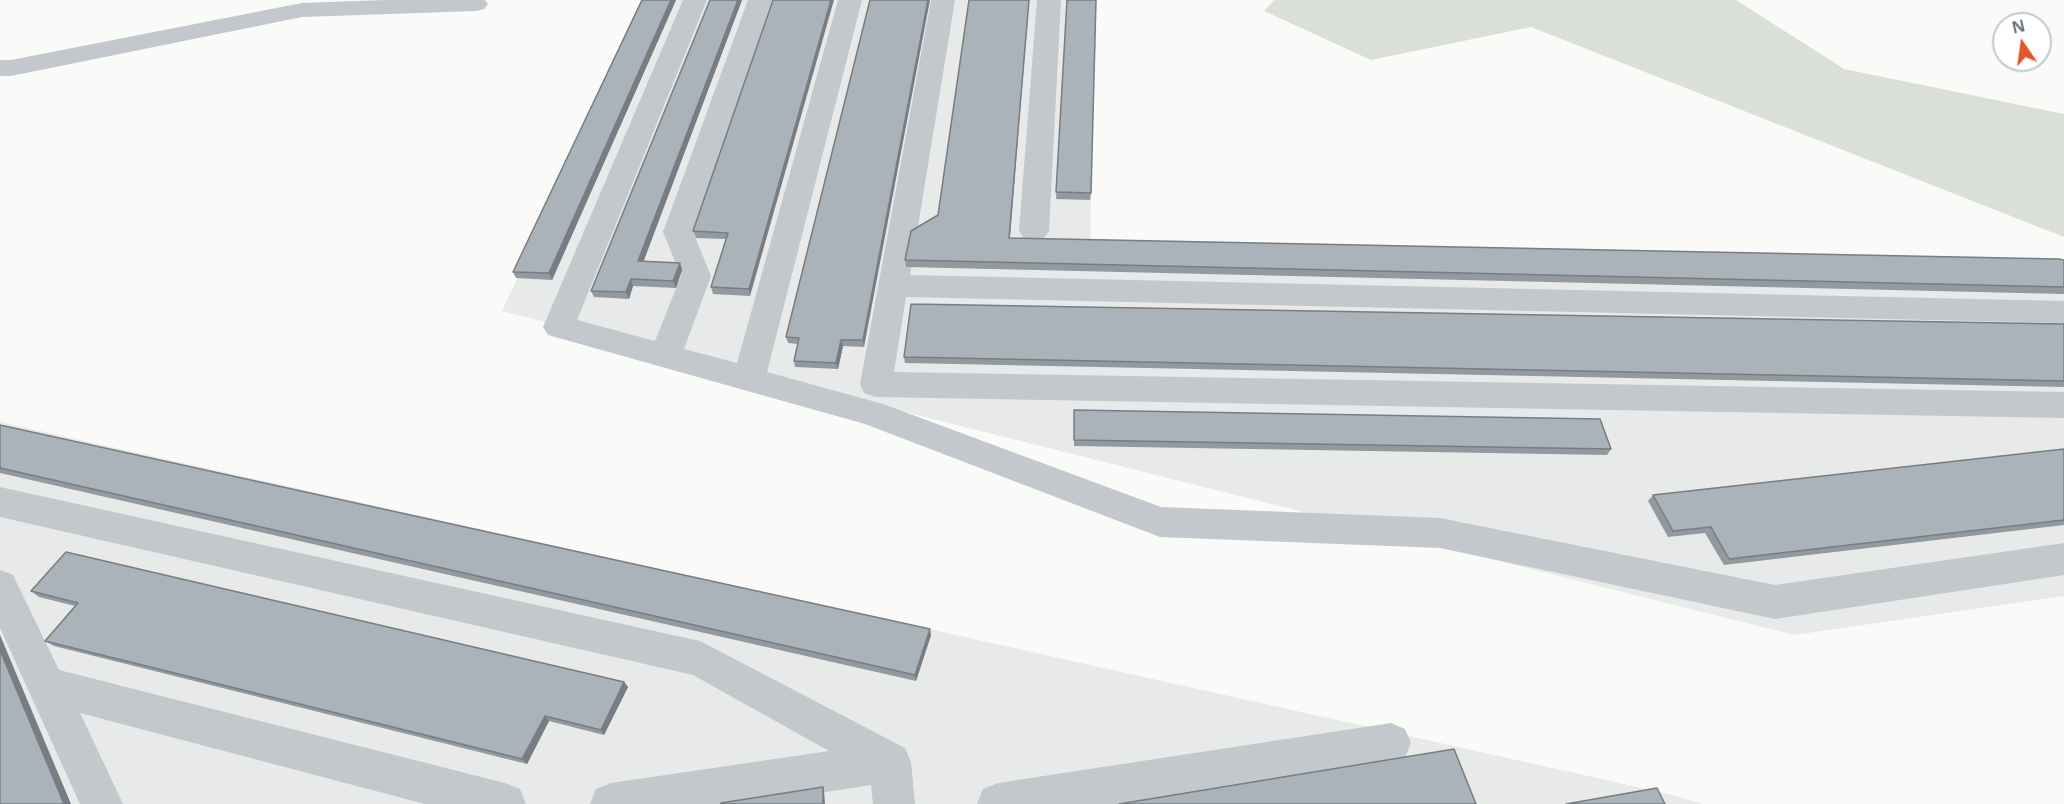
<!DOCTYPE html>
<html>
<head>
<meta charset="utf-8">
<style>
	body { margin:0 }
	#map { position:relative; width:2064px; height:804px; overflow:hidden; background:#fafaf8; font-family:"Open Sans",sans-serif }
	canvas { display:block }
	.north { position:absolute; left:1992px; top:12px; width:60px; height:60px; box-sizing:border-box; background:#fff; border:2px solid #c1c8cd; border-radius:50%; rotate:347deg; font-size:16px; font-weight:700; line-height:24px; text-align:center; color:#657683 }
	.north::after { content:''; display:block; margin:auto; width:21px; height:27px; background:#e4572e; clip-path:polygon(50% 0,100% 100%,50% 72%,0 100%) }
</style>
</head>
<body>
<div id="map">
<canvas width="2064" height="804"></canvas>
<div class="north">N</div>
</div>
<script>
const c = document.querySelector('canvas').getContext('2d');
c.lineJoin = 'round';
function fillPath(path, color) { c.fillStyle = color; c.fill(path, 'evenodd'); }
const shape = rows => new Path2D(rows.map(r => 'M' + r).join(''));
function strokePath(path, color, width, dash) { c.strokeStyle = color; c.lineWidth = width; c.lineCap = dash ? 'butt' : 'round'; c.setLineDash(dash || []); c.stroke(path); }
const built = shape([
	[647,0,1096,0,1090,245,2064,269,2064,596,1794,635,502,311],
	[0,422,1669,794,1703,804,0,804]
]);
const green = shape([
	[1274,0,1736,0,1844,69,2064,114,2064,237,1531,27,1371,60,1264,11]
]);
const minor = shape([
	[384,0,485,0,488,4,484,9,476,11,302,17,11,76,0,76,0,60,11,60,302,3,384,0],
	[683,0,707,0,577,320,655,341,681,276,663,232,748,0,772,0,693,232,711,276,684,349,737,363,838,0,862,0,767,372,883,404,1161,507,1440,518,1775,585,2064,543,2064,575,1775,619,1440,548,1160,537,865,424,548,335,543,327,683,0],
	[931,0,955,0,910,275,2064,301,2064,323,906,297,894,372,2064,392,2064,418,876,397,864,393,860,384,931,0],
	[1037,0,1061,0,1049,231,1044,238,1034,241,1024,238,1019,231,1037,0],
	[0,487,700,641,905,748,911,762,915,804,873,804,871,785,749,804,590,804,596,789,611,783,829,751,693,675,0,517,0,487],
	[0,570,13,575,59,670,505,783,520,789,526,804,425,804,80,713,123,804,80,804,0,628,0,570],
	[1391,723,1405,729,1411,743,1405,757,1391,763,1131,804,977,804,983,789,998,783,1391,723]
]);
const wall = shape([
	[642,0,676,0,552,280,516,278,513,272],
	[742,0,643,262,680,263,682,270,676,288,633,286,629,299,594,297,591,291],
	[773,0,750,296,713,294,711,287,726,239,696,238,693,231],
	[870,0,864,347,843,346,838,369,795,367,794,361,798,344,788,343,786,337],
	[969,0,1029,0,1010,238,2064,260,2064,294,906,267,905,260,938,215],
	[1067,0,1091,193,1090,200,1056,199],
	[2064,324,2064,387,905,363,904,357],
	[1074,410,1611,449,1607,455,1074,446],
	[0,425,931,635,916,681,0,473],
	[2064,449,2064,525,1724,565,1705,533,1668,537,1648,501,1653,495],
	[31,591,624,682,628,687,604,735,549,721,527,764,54,646,45,641,75,606,39,597]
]);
const shadedWall = shape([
	[671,0,676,0,552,280,549,273],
	[738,0,742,0,641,268,638,261],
	[831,0,834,0,750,296,749,289],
	[928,0,930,0,864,347,863,340],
	[1029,0,1009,244,1009,238],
	[680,263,682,270,676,288,673,281],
	[631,279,633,286,629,299,626,292],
	[841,340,843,346,838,369,836,363],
	[930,629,931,635,916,681,915,675],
	[0,635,71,804,64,804,0,650],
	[624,682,628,687,604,735,601,730],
	[545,716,549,721,527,764,522,759],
	[823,787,824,791,825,804,823,804]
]);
const building = shape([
	[642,0,671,0,549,273,513,272,642,0],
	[710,0,738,0,638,261,680,263,673,281,631,279,626,292,591,291,710,0],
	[773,0,831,0,749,289,711,287,728,233,693,231,773,0],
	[870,0,928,0,863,340,841,340,836,363,794,361,799,338,786,337,870,0],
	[969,0,1029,0,1009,238,2058,259,2064,260,2064,287,905,260,911,231,938,215,969,0],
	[1067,0,1096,0,1091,193,1056,192,1067,0],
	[911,304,2064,324,2064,381,904,357,911,304],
	[1074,410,1600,419,1611,449,1074,440,1074,410],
	[0,425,930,629,915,675,0,468,0,425],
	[2064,449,2064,520,1729,559,1711,527,1673,531,1653,495,2064,449],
	[66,552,624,682,601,730,545,716,522,759,45,641,78,603,31,591,66,552],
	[0,650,64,804,0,804,0,650],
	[1454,749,1476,804,1119,804,1454,749],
	[823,787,823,804,721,804,721,803,823,787],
	[1657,788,1665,804,1566,804,1657,788]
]);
fillPath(built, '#e8e9e9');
fillPath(green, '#dadfd7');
fillPath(minor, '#c3c8cc');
fillPath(wall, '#929a9f');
fillPath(shadedWall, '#777d82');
fillPath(building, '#aab3b9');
strokePath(building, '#777d82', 1.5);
</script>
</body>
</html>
